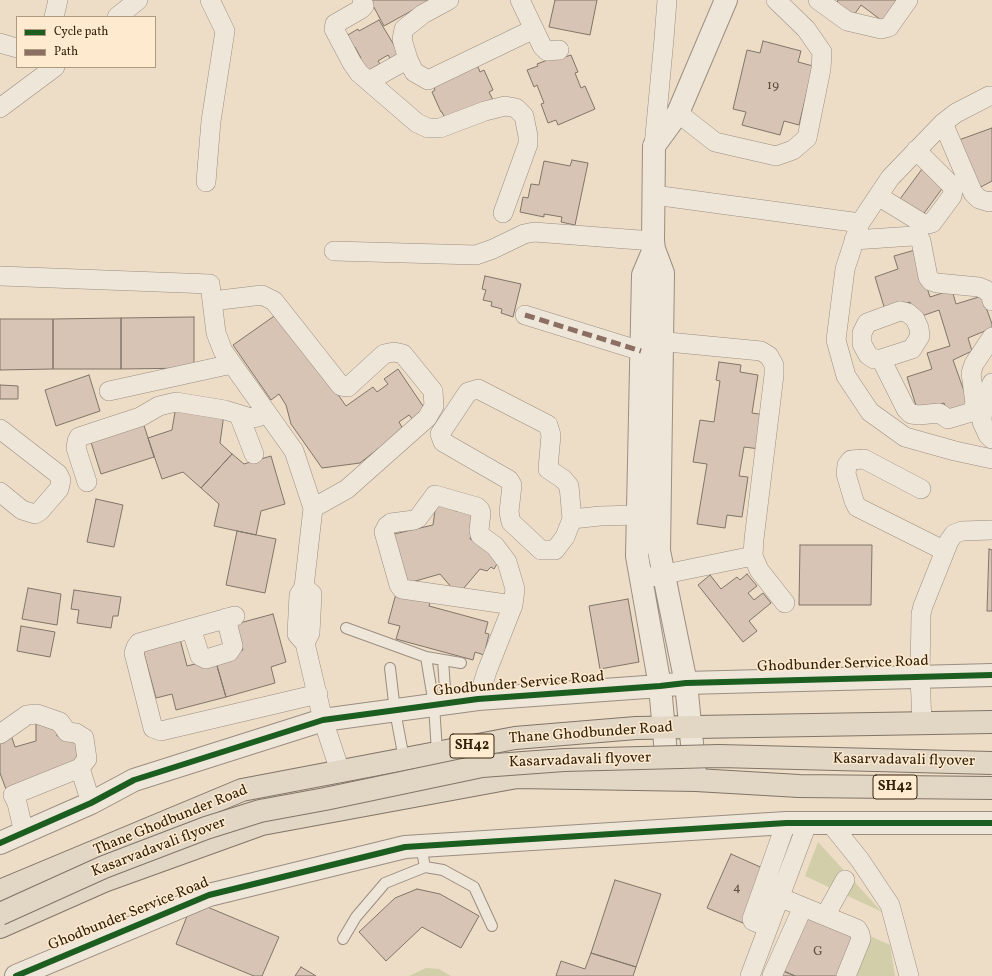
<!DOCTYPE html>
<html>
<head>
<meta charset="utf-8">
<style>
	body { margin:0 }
	#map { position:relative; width:992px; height:976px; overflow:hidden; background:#eddcc6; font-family:Vollkorn,serif }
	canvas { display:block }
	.legend { position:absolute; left:16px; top:16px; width:140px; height:52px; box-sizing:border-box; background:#feeacf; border:1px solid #ad9a81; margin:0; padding:5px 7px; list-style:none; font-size:12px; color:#34230c }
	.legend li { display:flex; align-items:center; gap:8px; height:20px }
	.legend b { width:20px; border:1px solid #ad9a81 }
</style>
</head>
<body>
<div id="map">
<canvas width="992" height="976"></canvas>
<ul class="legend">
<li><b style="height:5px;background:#1b5e20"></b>Cycle path</li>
<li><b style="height:5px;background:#8d6e63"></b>Path</li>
</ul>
</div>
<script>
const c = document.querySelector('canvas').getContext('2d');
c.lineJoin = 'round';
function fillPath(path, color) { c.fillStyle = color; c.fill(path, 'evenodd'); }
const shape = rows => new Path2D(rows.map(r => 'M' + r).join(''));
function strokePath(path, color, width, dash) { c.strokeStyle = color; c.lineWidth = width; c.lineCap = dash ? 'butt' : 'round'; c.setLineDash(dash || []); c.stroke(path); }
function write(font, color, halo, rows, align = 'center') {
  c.font = font + ' Vollkorn,serif'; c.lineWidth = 3; c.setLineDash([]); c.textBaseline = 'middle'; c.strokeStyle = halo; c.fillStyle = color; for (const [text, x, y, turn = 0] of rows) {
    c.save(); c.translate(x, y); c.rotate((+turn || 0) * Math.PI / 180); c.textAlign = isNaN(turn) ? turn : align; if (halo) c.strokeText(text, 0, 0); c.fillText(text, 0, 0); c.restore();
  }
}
const green = shape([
	[818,842,882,912,805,876],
	[870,936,890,945,895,976,851,976],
	[426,968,439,969,451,976,409,976]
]);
const building = shape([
	[370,0,431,0,384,26,370,0],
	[555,0,597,0,590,35,549,27,555,0],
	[838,0,902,0,885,23,861,5,854,15,837,3,838,0],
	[379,20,400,55,391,60,388,55,378,61,380,64,366,72,359,60,361,58,355,47,353,48,346,36,358,29,359,31,379,20],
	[763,41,801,51,798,62,813,66,799,125,784,121,780,135,742,125,746,112,733,109,747,50,760,53,763,41],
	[563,54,565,57,571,55,578,72,575,73,581,88,585,86,595,109,558,125,556,120,548,123,541,104,544,103,537,85,534,87,527,70,538,66,537,64,563,54],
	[476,62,480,72,484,70,493,90,489,92,493,100,446,121,442,112,441,112,432,92,435,90,432,82,476,62],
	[992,128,992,181,979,188,956,141,992,128],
	[572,160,588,163,575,225,561,222,562,217,544,214,544,217,520,212,523,197,528,198,531,184,539,185,544,161,570,166,572,160],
	[922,169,944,186,922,216,900,199,922,169],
	[915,250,930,297,952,290,956,304,982,296,992,324,992,328,968,338,972,351,953,360,970,408,948,415,944,403,918,412,907,377,932,369,927,353,950,346,939,310,916,318,910,302,885,310,875,277,898,269,894,256,915,250],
	[485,276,521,284,513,317,501,313,502,309,491,306,492,302,483,300,486,290,482,289,485,276],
	[280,312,346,406,373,387,377,392,388,384,384,379,398,369,427,412,414,421,409,415,399,422,403,429,360,463,322,468,291,424,286,405,279,394,271,400,233,345,280,312],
	[194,317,194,368,121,369,121,318,194,317],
	[121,318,121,369,53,369,53,319,121,318],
	[0,319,53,319,53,369,0,370,0,319],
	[719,362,741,365,740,372,758,375,752,413,766,415,760,449,744,447,739,476,748,477,742,517,727,515,725,528,697,524,707,464,693,462,700,420,714,422,720,381,716,380,719,362],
	[89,375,100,411,56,426,45,390,89,375],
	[0,385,18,386,18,399,0,399,0,385],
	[176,406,224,414,220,443,232,454,201,488,183,472,162,479,148,438,172,430,176,406],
	[142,419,154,457,101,474,89,436,142,419],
	[232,454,244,464,271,456,285,504,261,511,256,535,214,526,219,504,201,488,232,454],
	[96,499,123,505,114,547,87,542,96,499],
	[436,503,456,511,477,514,470,539,489,547,498,562,494,569,491,567,487,571,480,569,458,595,440,574,405,584,390,535,433,525,436,503],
	[237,531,276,539,265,593,226,585,237,531],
	[800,545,872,545,871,605,799,605,800,545],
	[989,549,992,550,992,611,987,611,989,549],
	[747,574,757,586,748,593,754,600,763,593,771,603,749,621,757,631,743,642,698,585,710,575,721,589,737,577,740,580,747,574],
	[28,588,61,594,57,625,22,619,28,588],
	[74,590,121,597,118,616,113,616,111,628,77,623,79,610,71,609,74,590],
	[397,590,431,599,429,606,488,622,485,633,489,634,484,655,475,652,473,660,396,639,400,626,388,623,397,590],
	[628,599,639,662,600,669,589,606,628,599],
	[273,614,286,662,271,667,275,683,226,697,215,659,243,650,236,624,273,614],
	[21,626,55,632,50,657,17,651,21,626],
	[180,639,187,666,215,659,226,697,176,710,172,694,156,698,143,650,180,639],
	[36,719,57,724,57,736,75,736,78,762,7,792,0,773,0,739,11,735,15,747,36,741,36,719],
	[731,854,767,870,743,923,707,908,731,854],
	[615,880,661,894,636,967,591,953,615,880],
	[417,889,440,894,479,916,461,948,422,927,386,961,359,932,395,898,417,889],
	[193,901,279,937,262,976,254,976,176,944,193,901],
	[806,915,856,938,838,976,795,976,779,969,806,915],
	[591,953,636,967,633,976,556,976,561,961,585,969,591,953],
	[301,967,316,976,295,976,301,967],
	[779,969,795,976,776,976,779,969]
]);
const service = shape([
	[346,628,426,657,434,705,437,752],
	[426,657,461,663],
	[443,660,446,704],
	[390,668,395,711,404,759],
	[425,867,443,870,474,887,492,926],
	[343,939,356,917,385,883,425,867,421,846]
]);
const minor = shape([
	[362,0,364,6,361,9,335,24,334,29,352,63,359,73,417,123,428,128,440,128,485,111,505,106,516,108,524,116,528,136,528,144,503,213],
	[449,0,423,14,404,29,402,39,408,59,414,72,428,80,534,29],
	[520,0,542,46,547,51,559,50],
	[818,0,847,21,881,29,889,27,908,0],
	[54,17,58,0],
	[117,17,138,0],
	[0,43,17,48],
	[369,81,408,59],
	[0,108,55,67],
	[678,113,715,142,776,156,793,150,807,138,821,69,822,52,806,29,776,0],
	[943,123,973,193,979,199,989,202,992,201],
	[654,146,664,39,667,0],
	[206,182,211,121,225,31,210,0],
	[654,195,860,223,845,269,836,340,846,376,870,412,905,437,955,451,992,459],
	[878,196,922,223,928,224,932,223,952,196,953,190,951,185,916,150],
	[860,223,890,178,943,123,956,113,989,96,992,96],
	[854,240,913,236,919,237,921,241,928,277,931,281,937,283,979,287,986,290,991,296,992,301],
	[334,251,476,255,493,249,524,234,534,232,653,241],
	[0,276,210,284,216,333,223,351,294,451,313,508,304,587,299,595,297,634,305,643,323,720,340,771],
	[212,301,262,295,274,301,341,386,348,387,384,354,394,352,403,354,433,391,434,406,427,418,347,489,313,508],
	[900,311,908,313,915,319,919,328,920,336,912,349,881,359,874,359,868,355,862,344,862,333,867,323,900,311],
	[525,315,641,351],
	[647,340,761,351,769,356,774,365,774,375,754,539,753,556,759,570,785,603],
	[881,359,906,409,911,414,919,415,939,413,948,419,972,412,975,403,971,373,974,364,992,337],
	[992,383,983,406,982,422,988,435,992,439],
	[109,391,232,364],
	[239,415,254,454],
	[0,429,58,474,61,480,59,489,40,511,35,514,22,510,0,492],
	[87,482,76,448,77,441,79,437,140,417,159,406,176,402,225,410,251,418,258,417,265,410],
	[921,489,864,459,851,460,847,465,846,474,854,501,857,507,945,551],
	[572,519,569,486,563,479,548,469,551,435,548,425,478,389,468,392,440,434,443,442,509,480,512,485,509,512,511,522,541,550,555,550,565,537,572,519,600,516,638,515],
	[641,579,753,556],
	[304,587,312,594,310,633,305,643],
	[235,616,139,643,136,647,134,653,153,728,161,731,318,694],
	[191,628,200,656,206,659,229,652,233,646,226,618],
	[478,699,487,671,513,605,515,589,507,562,495,546,480,535,479,530,481,513,480,510,477,507,435,495,418,518,414,520,391,523,387,526,384,532,399,585,402,589,513,605],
	[922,723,920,676,921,614,923,606,949,541,954,534,962,531,992,530],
	[0,734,27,715,37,714,60,722,67,732,76,733,84,738,87,759,80,768],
	[831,824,860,860,890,905,909,976],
	[24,833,17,803,13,795,80,768,91,803],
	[779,897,857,929,860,934,861,939,846,976],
	[825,916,845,880],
	[768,927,753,921,752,919,786,823],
	[750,976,807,824],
	[772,976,803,907]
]);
const tertiary = shape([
	[654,249,643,275,637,556,660,686,668,777],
	[695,774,686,683,659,551,663,273,654,249,653,241,654,146,678,113,726,0],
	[0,843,91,803,134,780,323,720,478,699,660,686,686,683,992,675],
	[16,976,209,895,405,847,786,823,992,823]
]);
const primary = shape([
	[0,891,242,790,515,738,636,728,992,722],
	[0,927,104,881,262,824,517,777,696,780,799,786,992,788]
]);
const primaryBridge = shape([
	[0,914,104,867,206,828,260,811,325,799,482,766,564,760,719,756,992,763]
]);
const quiet = shape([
	[525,315,641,351]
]);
const cycleway = shape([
	[0,843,91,803,134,780,323,720,478,699,660,686,686,683,992,675],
	[16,976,209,895,405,847,786,823,992,823]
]);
const numberNames = [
	["19",773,87],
	["4",737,889],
	["G",818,953]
];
const shields = [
	[472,746,44],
	[895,787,44]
];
const shieldNames = [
	["SH42",472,746],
	["SH42",895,787]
];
const streetNames = [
	["Ghodbunder Service Road",843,665,-2],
	["Ghodbunder Service Road",519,685,-5],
	["Thane Ghodbunder Road",591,734,-4],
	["Kasarvadavali flyover",580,761,-2],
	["Kasarvadavali flyover",904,761,1],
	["Thane Ghodbunder Road",171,821,-22],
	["Kasarvadavali flyover",159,848,-21],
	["Ghodbunder Service Road",129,915,-22]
];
fillPath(green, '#d1cea9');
fillPath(building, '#d8c4b5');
strokePath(building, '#807567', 1);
strokePath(service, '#9a8e80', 12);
strokePath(minor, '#9a8e80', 20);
strokePath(tertiary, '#9a8e80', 24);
strokePath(primary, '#807567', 24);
strokePath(service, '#efe6da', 10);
strokePath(minor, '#efe6da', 19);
strokePath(tertiary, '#efe6da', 22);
strokePath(primary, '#e2d6c5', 22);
strokePath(primaryBridge, '#807567', 24, []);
strokePath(primaryBridge, '#e2d6c5', 22);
strokePath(quiet, '#8d6e63', 5, [10, 5]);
strokePath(cycleway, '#1b5e20', 6);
write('13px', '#5f4d38', null, numberNames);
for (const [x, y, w] of shields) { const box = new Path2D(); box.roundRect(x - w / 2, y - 12, w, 24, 3); c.fillStyle = '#feeacf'; c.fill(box); strokePath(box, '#34230c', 1); }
write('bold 14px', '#34230c', null, shieldNames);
write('15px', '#34230c', '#feeacf', streetNames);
</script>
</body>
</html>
